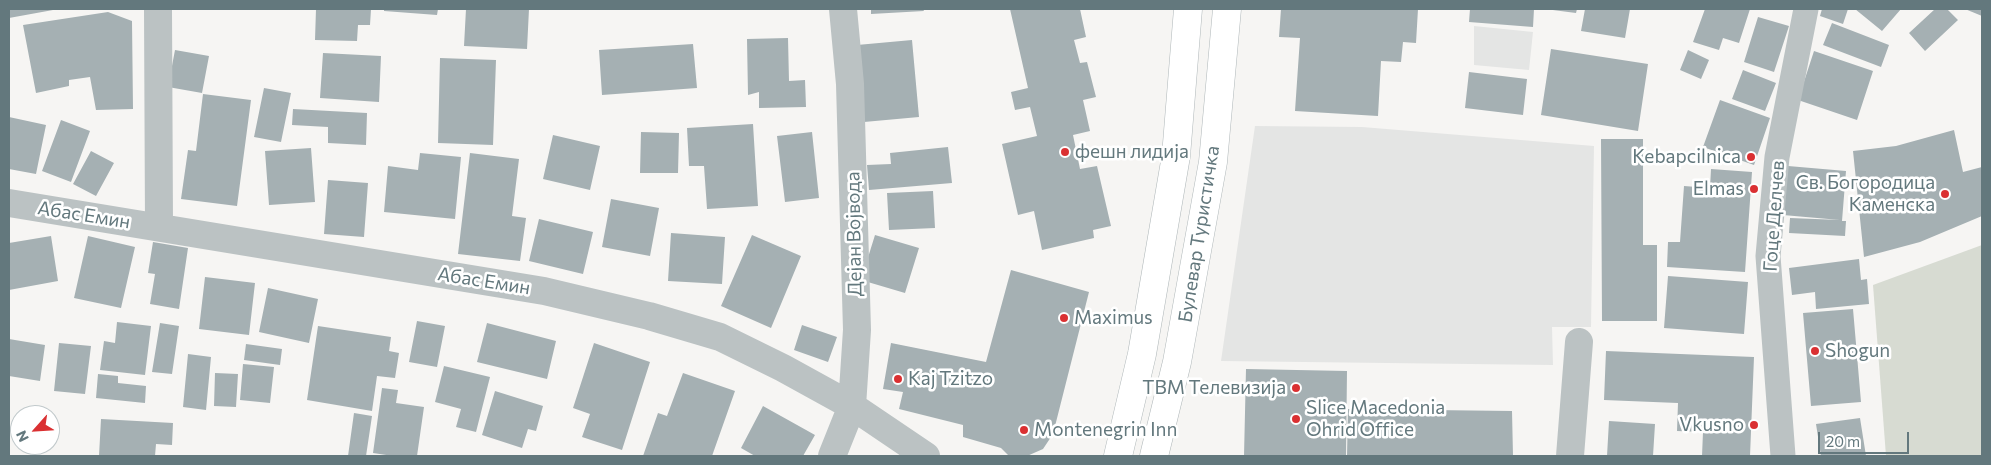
<!DOCTYPE html>
<html>
<head>
<meta charset="utf-8">
<style>
	body { margin:0 }
	#map { position:relative; width:1991px; height:465px; overflow:hidden; background:#f6f5f3; font-family:Commissioner,sans-serif }
	canvas { display:block }
	.frame { position:absolute; inset:0; border:10px solid #63787d; pointer-events:none }
	.north { position:absolute; left:10px; top:405px; width:50px; height:50px; box-sizing:border-box; background:#fff; border:1px solid #c1c9cb; border-radius:50%; rotate:244deg; font-size:14px; font-weight:700; line-height:20px; text-align:center; color:#63787d }
	.north::after { content:''; display:block; margin:auto; width:18px; height:22px; background:#da3032; clip-path:polygon(50% 0,100% 100%,50% 72%,0 100%) }
	.scale { position:absolute; left:1818px; top:432px; width:91px; height:22px; box-sizing:border-box; border:2px solid #63787d; border-top:0; padding-left:6px; font-size:15px; line-height:18px; white-space:nowrap; color:#63787d; -webkit-text-stroke:4px #fff; paint-order:stroke }
</style>
</head>
<body>
<div id="map">
<canvas width="1991" height="465"></canvas>
<div class="frame"></div>
<div class="north">N</div>
<div class="scale">20 m</div>
</div>
<script>
const c = document.querySelector('canvas').getContext('2d');
c.lineJoin = 'round';
function fillPath(path, color) { c.fillStyle = color; c.fill(path, 'evenodd'); }
const shape = rows => new Path2D(rows.map(r => 'M' + r).join(''));
function strokePath(path, color, width, dash) { c.strokeStyle = color; c.lineWidth = width; c.lineCap = dash ? 'butt' : 'round'; c.setLineDash(dash || []); c.stroke(path); }
function write(font, color, halo, rows, align = 'center') {
  c.font = font + ' Commissioner,sans-serif'; c.lineWidth = 5; c.setLineDash([]); c.textBaseline = 'middle'; c.strokeStyle = halo; c.fillStyle = color; for (const [text, x, y, turn = 0] of rows) {
    c.save(); c.translate(x, y); c.rotate((+turn || 0) * Math.PI / 180); c.textAlign = isNaN(turn) ? turn : align; if (halo) c.strokeText(text, 0, 0); c.fillText(text, 0, 0); c.restore();
  }
}
const built = shape([
	[1474,26,1533,32,1529,70,1474,65],
	[1255,126,1362,127,1594,146,1591,327,1552,327,1553,365,1221,361]
]);
const green = shape([
	[1982,245,1982,456,1886,456,1873,285]
]);
const building = shape([
	[9,9,53,9,53,10,9,18],
	[316,9,371,9,370,25,358,25,357,41,315,40],
	[384,9,438,9,437,15,384,11],
	[466,9,529,9,527,49,464,46],
	[871,9,923,9,924,11,871,14],
	[1010,9,1080,9,1086,37,1074,40,1080,63,1087,62,1096,97,1083,100,1090,131,1073,135,1080,169,1097,166,1111,226,1093,230,1094,238,1042,250,1034,211,1018,215,1002,144,1037,136,1030,107,1015,110,1011,92,1028,88],
	[1281,9,1418,9,1416,43,1403,42,1401,62,1381,61,1378,116,1295,111,1300,38,1279,37],
	[1470,9,1534,9,1533,27,1469,22],
	[1545,9,1577,9,1576,13],
	[1585,9,1630,9,1625,38,1581,31],
	[1705,9,1750,9,1739,43,1723,38,1719,50,1693,42],
	[1822,9,1848,9,1843,24,1820,16],
	[1855,9,1901,9,1882,31],
	[1935,9,1947,9,1958,20,1925,51,1909,33],
	[1965,9,1982,9,1982,16],
	[108,12,132,21,133,109,96,110,90,77,69,80,69,86,36,93,23,25],
	[1758,17,1789,26,1774,72,1744,62],
	[1832,23,1889,45,1881,67,1823,45],
	[788,38,789,81,805,80,806,107,759,108,759,92,748,95,747,39],
	[912,40,919,117,864,122,857,45],
	[693,44,697,88,602,95,599,50],
	[1551,49,1648,64,1638,131,1541,115],
	[175,50,209,56,202,93,168,87],
	[1688,50,1709,60,1701,79,1680,70],
	[1814,51,1873,71,1857,120,1798,100],
	[323,53,381,56,379,102,320,98],
	[440,58,496,60,493,145,438,143],
	[1743,70,1776,83,1765,111,1732,99],
	[1469,72,1527,79,1523,115,1465,108],
	[264,88,291,93,281,142,254,137],
	[203,94,251,100,237,206,181,199,188,150,196,151],
	[1720,100,1770,118,1754,165,1703,147],
	[293,109,367,113,366,145,328,143,328,127,292,125],
	[9,117,46,125,36,174,9,169],
	[61,120,90,131,71,182,42,171],
	[753,124,758,206,707,209,704,166,689,166,687,128],
	[1954,130,1963,172,1982,167,1982,216,1920,242,1864,257,1853,151,1896,146],
	[641,132,679,133,678,173,640,173],
	[812,132,819,198,785,202,777,136],
	[553,135,600,146,590,190,543,179],
	[1601,139,1643,139,1643,245,1657,245,1657,321,1602,321],
	[948,147,952,183,869,190,867,165,891,164,890,153],
	[311,148,315,202,269,205,265,151],
	[91,151,114,163,96,196,73,184],
	[420,153,461,157,455,219,384,212,388,166,418,170],
	[470,153,519,159,512,216,526,218,520,261,458,254],
	[1788,166,1846,171,1842,221,1846,221,1845,236,1789,233,1790,218,1840,220,1783,215],
	[1711,169,1752,172,1745,272,1667,267,1668,242,1680,242,1684,186,1710,188],
	[328,180,368,183,364,237,324,234],
	[933,191,935,228,889,230,887,193],
	[611,199,659,208,650,256,602,247],
	[539,219,593,232,583,274,529,261],
	[671,233,725,237,722,284,668,281],
	[752,235,801,256,771,328,721,306],
	[875,235,919,248,905,293,861,280],
	[51,236,58,281,9,290,9,243],
	[88,236,135,247,121,308,74,298],
	[153,242,188,248,179,309,150,304,155,274,148,273],
	[1859,259,1861,280,1867,279,1869,304,1816,309,1815,292,1792,295,1789,268],
	[1011,270,1089,292,1053,434,1043,449,1027,456,1009,456,1001,448,963,437,963,425,899,409,903,392,883,389,891,343,986,362],
	[1668,276,1748,282,1744,334,1664,328],
	[205,277,255,283,249,335,199,329],
	[268,288,318,299,309,343,259,332],
	[1853,309,1861,402,1811,406,1803,313],
	[417,321,445,326,437,367,409,362],
	[117,322,151,326,145,375,100,370,104,341,115,343],
	[160,323,179,326,172,374,152,372],
	[487,323,556,341,547,379,477,362],
	[802,325,837,337,828,362,794,350],
	[318,326,391,337,389,351,399,353,395,378,377,376,372,411,307,400],
	[9,339,45,345,40,381,9,376],
	[59,343,91,346,85,394,54,391],
	[594,343,650,362,622,450,582,437,590,414,573,408],
	[246,344,282,349,280,365,244,360],
	[1606,351,1754,357,1750,456,1702,456,1703,432,1677,431,1678,403,1604,400],
	[188,354,211,357,206,410,183,407],
	[243,364,274,367,270,403,240,400],
	[444,366,490,377,476,432,456,427,461,409,435,402],
	[1246,369,1347,371,1346,456,1244,456],
	[215,373,238,374,236,407,214,406],
	[683,373,735,391,712,456,643,456,658,413,667,416],
	[98,374,118,376,118,383,146,386,145,403,96,398],
	[382,388,398,390,396,403,424,407,417,456,393,456,373,453],
	[495,391,543,406,536,431,528,429,522,448,482,435],
	[763,406,815,435,803,456,755,456,741,448],
	[1348,409,1512,411,1513,456,1347,456],
	[354,413,372,416,366,456,348,456],
	[1860,418,1866,456,1821,456,1816,424],
	[101,419,173,423,172,445,156,444,155,456,99,456],
	[1609,421,1655,424,1653,456,1607,456]
]);
const pedestrian = shape([
	[1783,456,1768,256,1777,157,1806,9]
]);
const minor = shape([
	[158,9,159,226],
	[9,203,544,291,649,316,720,337,783,368,852,406,926,456],
	[832,456,852,406,857,330,850,84,843,9],
	[1570,456,1579,342]
]);
const secondary = shape([
	[1118,456,1142,354,1176,156,1188,9],
	[1154,456,1177,362,1213,162,1227,9]
]);
const markers = [
	[1065,152,5,"#da3032"],
	[1751,157,5,"#da3032"],
	[1754,189,5,"#da3032"],
	[1945,194,5,"#da3032"],
	[1064,318,5,"#da3032"],
	[1815,351,5,"#da3032"],
	[898,379,5,"#da3032"],
	[1296,388,5,"#da3032"],
	[1296,419,5,"#da3032"],
	[1754,425,5,"#da3032"],
	[1024,430,5,"#da3032"]
];
const poiNames = [
	["фешн лидија",1075,152],
	["Kebapcilnica",1741,157,"right"],
	["Св. Богородица",1935,183,"right"],
	["Каменска",1935,205,"right"],
	["Elmas",1744,189,"right"],
	["Maximus",1074,318],
	["Shogun",1825,351],
	["Kaj Tzitzo",908,379],
	["ТВМ Телевизија",1286,388,"right"],
	["Slice Macedonia",1306,408],
	["Ohrid Office",1306,430],
	["Vkusno",1744,425,"right"],
	["Montenegrin Inn",1034,430]
];
const streetNames = [
	["Абас Емин",84,215,9],
	["Гоце Делчев",1774,216,-86],
	["Дејан Војвода",854,234,-91],
	["Булевар Туристичка",1199,234,-81],
	["Абас Емин",484,281,9]
];
fillPath(built, '#e4e5e4');
fillPath(green, '#d7dbd2');
fillPath(building, '#a5b0b3');
strokePath(secondary, '#aeb6b8', 29);
strokePath(pedestrian, '#bbc2c3', 25);
strokePath(minor, '#bbc2c3', 28);
strokePath(secondary, '#fff', 28);
for (const [x, y, r, color] of markers) { const dot = new Path2D(); dot.arc(x, y, r, 0, 2 * Math.PI); c.fillStyle = color; c.fill(dot); strokePath(dot, '#fff', 2); }
write('19px', '#63787d', '#fff', poiNames, 'left');
write('19px', '#63787d', '#fff', streetNames);
</script>
</body>
</html>
